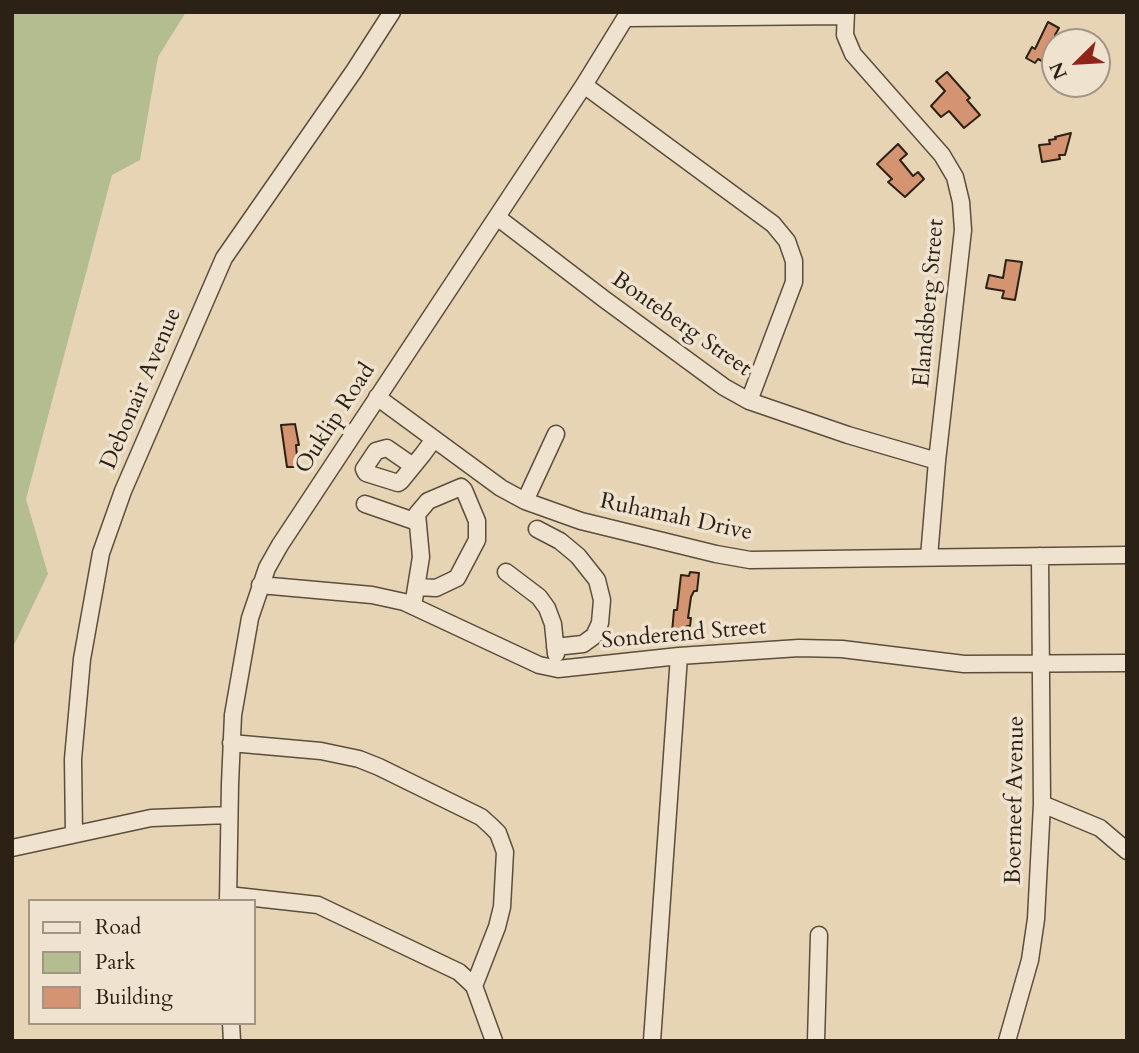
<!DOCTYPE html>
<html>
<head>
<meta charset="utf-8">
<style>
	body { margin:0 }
	#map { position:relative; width:1139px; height:1053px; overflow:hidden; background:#e7d4b5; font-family:Cardo,serif }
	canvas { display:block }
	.frame { position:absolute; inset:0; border:14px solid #2c2115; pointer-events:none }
	.legend { position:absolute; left:28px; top:899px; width:228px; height:126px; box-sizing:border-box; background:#efe3cf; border:2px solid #a19585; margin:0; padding:9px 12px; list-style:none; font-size:21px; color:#2c2115 }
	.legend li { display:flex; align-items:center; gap:14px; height:35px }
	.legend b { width:35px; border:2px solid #a19585 }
	.north { position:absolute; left:1041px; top:28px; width:70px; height:70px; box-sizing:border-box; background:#efe3cf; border:2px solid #a19585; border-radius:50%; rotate:246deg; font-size:19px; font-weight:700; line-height:28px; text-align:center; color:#2c2115 }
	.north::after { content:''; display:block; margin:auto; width:24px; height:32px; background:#8f2418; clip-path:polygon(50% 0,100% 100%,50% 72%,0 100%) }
</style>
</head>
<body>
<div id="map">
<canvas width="1139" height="1053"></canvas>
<div class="frame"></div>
<ul class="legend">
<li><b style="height:9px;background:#efe3cf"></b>Road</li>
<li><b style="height:19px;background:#b3bd90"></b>Park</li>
<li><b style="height:19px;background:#d49371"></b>Building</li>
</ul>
<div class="north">N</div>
</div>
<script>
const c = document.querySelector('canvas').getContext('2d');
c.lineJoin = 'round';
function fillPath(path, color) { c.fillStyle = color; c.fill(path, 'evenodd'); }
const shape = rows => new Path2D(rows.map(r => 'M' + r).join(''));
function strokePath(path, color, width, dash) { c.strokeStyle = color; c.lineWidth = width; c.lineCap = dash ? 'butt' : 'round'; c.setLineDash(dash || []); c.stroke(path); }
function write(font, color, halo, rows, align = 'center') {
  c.font = font + ' Cardo,serif'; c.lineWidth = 7; c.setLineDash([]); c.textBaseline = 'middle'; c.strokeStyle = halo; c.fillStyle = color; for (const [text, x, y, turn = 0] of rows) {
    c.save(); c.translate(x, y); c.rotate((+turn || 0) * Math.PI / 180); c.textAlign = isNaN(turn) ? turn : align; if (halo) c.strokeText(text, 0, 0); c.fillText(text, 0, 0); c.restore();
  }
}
const green = shape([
	[12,12,186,12,158,57,140,160,112,175,26,499,48,574,12,649]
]);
const building = shape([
	[1048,22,1059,28,1055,35,1055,68,1038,59,1035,63,1026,58,1032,47,1035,49,1048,22],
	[947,72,970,98,967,100,980,115,964,128,949,111,941,117,931,106,945,91,936,81,947,72],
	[1071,133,1065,155,1059,155,1060,159,1042,162,1039,145,1050,144,1049,140,1056,139,1055,137,1071,133],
	[898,144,907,154,900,160,913,176,918,172,924,179,905,197,888,182,892,179,877,164,898,144],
	[1006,260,1022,262,1015,300,1002,298,1004,291,986,288,989,275,1003,278,1006,260],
	[295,424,299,445,296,445,298,467,287,467,281,425,295,424],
	[690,572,699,573,697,591,694,591,691,597,688,618,691,618,690,626,687,626,684,632,672,632,674,610,677,610,681,575,689,576,690,572]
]);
const minor = shape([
	[846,12,845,35,853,54,942,155,955,177,961,202,963,230,937,461,929,557],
	[626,18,844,16],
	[584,85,773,224,787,241,794,261,794,282,749,401],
	[497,217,604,299,724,387,749,401,848,435,937,461],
	[377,397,501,488,525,501,581,521,716,554,750,560,1127,555],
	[413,466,387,448,376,451,364,469,366,473,398,483,401,481,423,454,434,439],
	[525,501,556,434],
	[365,504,417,522],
	[537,529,560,541,578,556,597,580,602,600,600,623,594,636,583,644,555,647],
	[506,572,539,597,547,608,553,624,556,654],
	[260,585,372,595,404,602,539,665,558,669,679,656,799,648,842,649,964,664,1127,663],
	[413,606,421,557,417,514,428,501,461,487,464,490,477,521,477,540,457,578,436,588,417,587],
	[231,743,321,751,359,759,379,767,481,817,491,826,498,833,505,852,502,907,497,927,474,986],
	[1042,804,1100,828,1127,851],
	[74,834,73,759,82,659,101,553,123,491,224,258,354,71,392,12],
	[12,848,151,818,229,815],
	[228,895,318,905,459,972,474,986,494,1041],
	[228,901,230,784,233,715,250,618,267,568,280,545,584,85,629,12],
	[231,1023,232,1041],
	[652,1041,679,656],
	[816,1041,819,935],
	[1007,1041,1030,960,1036,919,1042,804,1040,556]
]);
const streetNames = [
	["Elandsberg Street",930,303,-85],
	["Bonteberg Street",681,325,35],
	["Debonair Avenue",142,389,-67],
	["Ouklip Road",336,419,-57],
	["Ruhamah Drive",676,518,12],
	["Sonderend Street",684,635,-5],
	["Boerneef Avenue",1016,800,-89]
];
fillPath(green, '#b3bd90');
fillPath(building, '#d49371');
strokePath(building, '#2c2115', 2);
strokePath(minor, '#5b4e3d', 19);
strokePath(minor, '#efe3cf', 16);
write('23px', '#2c2115', '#efe3cf', streetNames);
</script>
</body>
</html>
